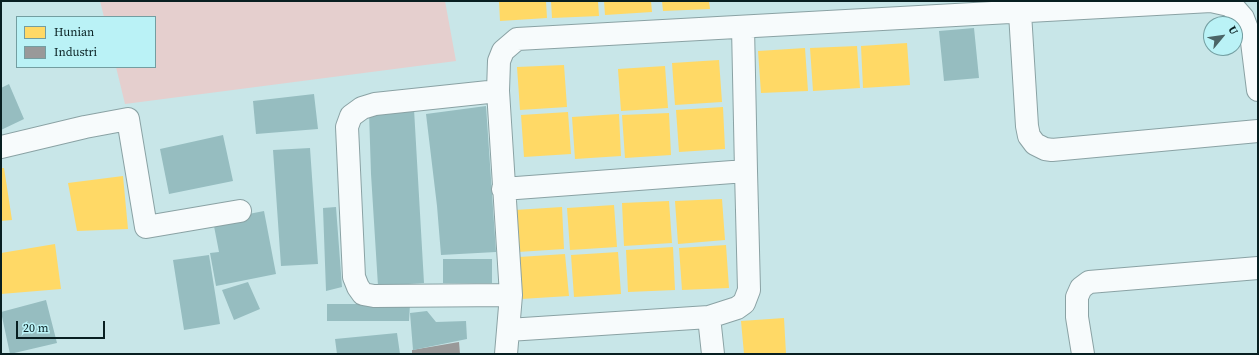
<!DOCTYPE html>
<html>
<head>
<meta charset="utf-8">
<style>
	body { margin:0 }
	#map { position:relative; width:1259px; height:355px; overflow:hidden; background:#c8e6e8; font-family:"Source Serif 4",serif }
	canvas { display:block }
	.frame { position:absolute; inset:0; border:2px solid #081f21; pointer-events:none }
	.legend { position:absolute; left:16px; top:16px; width:140px; height:52px; box-sizing:border-box; background:#baf2f6; border:1px solid #739ea1; margin:0; padding:5px 7px; list-style:none; font-size:12px; color:#081f21 }
	.legend li { display:flex; align-items:center; gap:8px; height:20px }
	.legend b { width:20px; border:1px solid #739ea1 }
	.north { position:absolute; left:1203px; top:16px; width:40px; height:40px; box-sizing:border-box; background:#baf2f6; border:1px solid #739ea1; border-radius:50%; rotate:61deg; font-size:11px; font-weight:700; line-height:16px; text-align:center; color:#081f21 }
	.north::after { content:''; display:block; margin:auto; width:14px; height:18px; background:#4b6567; clip-path:polygon(50% 0,100% 100%,50% 72%,0 100%) }
	.scale { position:absolute; left:16px; top:321px; width:89px; height:18px; box-sizing:border-box; border:2px solid #081f21; border-top:0; padding-left:5px; font-size:12px; line-height:14px; white-space:nowrap; color:#081f21; -webkit-text-stroke:3px #baf2f6; paint-order:stroke }
</style>
</head>
<body>
<div id="map">
<canvas width="1259" height="355"></canvas>
<div class="frame"></div>
<ul class="legend">
<li><b style="height:11px;background:#ffd966"></b>Hunian</li>
<li><b style="height:11px;background:#999"></b>Industri</li>
</ul>
<div class="north">U</div>
<div class="scale">20 m</div>
</div>
<script>
const c = document.querySelector('canvas').getContext('2d');
c.lineJoin = 'round';
function fillPath(path, color) { c.fillStyle = color; c.fill(path, 'evenodd'); }
const shape = rows => new Path2D(rows.map(r => 'M' + r).join(''));
function strokePath(path, color, width, dash) { c.strokeStyle = color; c.lineWidth = width; c.lineCap = dash ? 'butt' : 'round'; c.setLineDash(dash || []); c.stroke(path); }
const green = shape([
	[100,1,445,1,456,61,125,104,116,67,155,67,155,17,104,17]
]);
const homes = shape([
	[499,1,546,1,547,18,500,21],
	[551,1,598,1,599,16,552,18],
	[604,1,651,1,652,12,605,15],
	[662,1,709,1,710,9,663,11],
	[907,43,910,85,863,88,861,46],
	[857,46,860,88,813,91,810,48],
	[805,48,808,91,761,93,758,51],
	[719,60,722,102,675,105,672,63],
	[564,65,567,107,520,110,517,67],
	[665,66,668,108,621,111,618,69],
	[723,107,725,149,679,152,676,110],
	[568,112,571,154,524,157,521,115],
	[669,113,671,155,625,158,622,115],
	[619,114,621,156,575,159,572,117],
	[1,168,4,168,12,220,1,221],
	[123,176,128,229,77,231,68,183],
	[722,199,725,240,678,244,675,201],
	[669,201,672,243,624,246,622,203],
	[614,205,617,247,570,250,567,208],
	[562,207,564,249,518,252,515,210],
	[55,244,61,289,1,294,1,253],
	[726,245,729,288,682,290,679,248],
	[673,247,675,290,628,292,626,250],
	[618,252,621,294,574,297,571,255],
	[565,254,569,296,521,299,519,257],
	[784,318,786,354,744,354,741,321]
]);
const industry = shape([
	[459,342,460,354,412,354,412,350]
]);
const building = shape([
	[974,28,979,78,944,81,939,31],
	[9,84,24,119,1,130,1,88],
	[314,94,318,129,256,134,253,101],
	[486,106,496,252,441,255,437,206,426,114],
	[414,109,424,283,378,286,371,174,369,112],
	[223,135,233,181,169,194,160,149],
	[310,148,318,264,281,266,273,150],
	[336,207,342,287,326,291,323,208],
	[264,211,276,274,216,286,210,253,219,252,213,221],
	[209,255,220,324,184,330,173,260],
	[443,259,492,259,492,283,443,283],
	[248,282,260,309,234,320,222,290],
	[46,300,57,343,10,354,1,312],
	[327,304,410,304,409,321,327,321],
	[427,311,436,322,466,321,467,339,413,350,410,313],
	[397,333,400,354,337,354,335,339]
]);
const minor = shape([
	[1020,13,1027,126,1029,136,1035,144,1045,149,1052,150,1258,131],
	[498,91,375,104,362,108,351,116,347,127,354,277,358,287,363,294,374,296,511,295],
	[1,147,85,127,128,119,146,227,240,211],
	[503,189,746,171,743,27],
	[709,317,713,354],
	[508,330,709,317,737,308,744,303,749,290,746,171],
	[506,354,511,295,498,91,499,61,503,51,517,39,1211,1,1229,5,1236,10,1243,18,1252,42,1258,90],
	[1083,354,1077,317,1077,297,1081,288,1089,282,1258,268]
]);
fillPath(green, '#e5cfce');
fillPath(homes, '#ffd966');
fillPath(industry, '#999');
fillPath(building, '#96bdc0');
strokePath(minor, '#8aa2a4', 24);
strokePath(minor, '#f7fbfc', 22);
</script>
</body>
</html>
